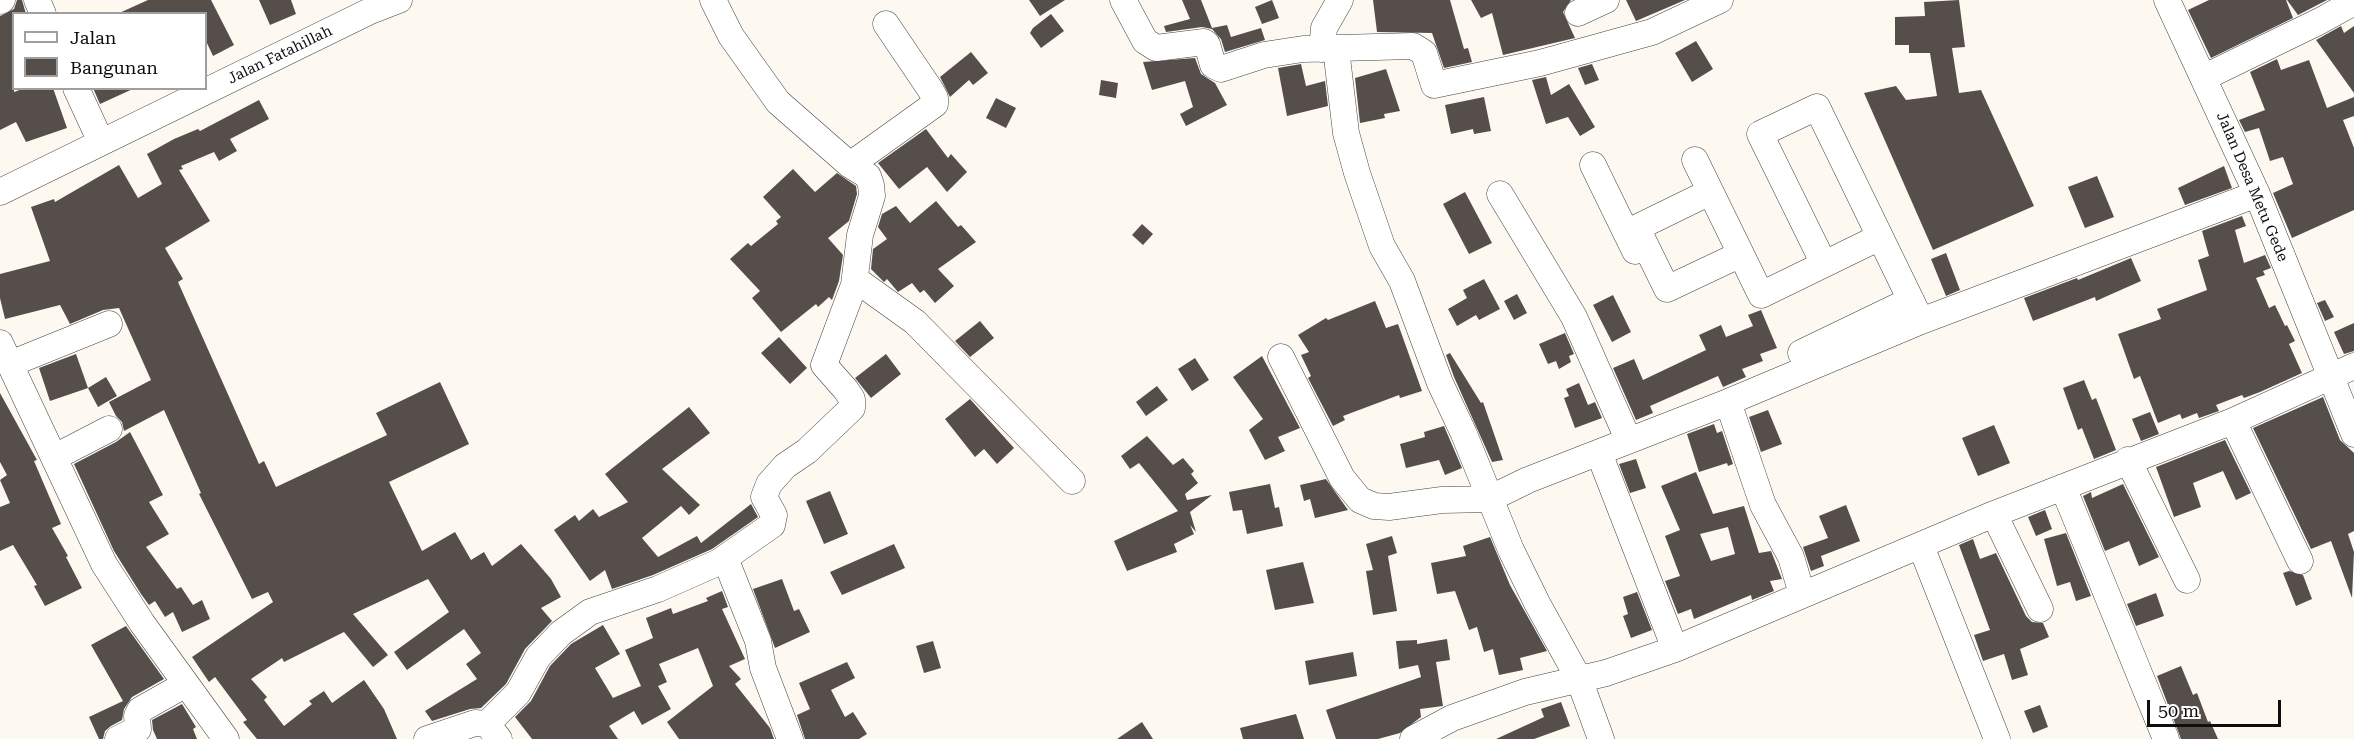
<!DOCTYPE html>
<html>
<head>
<meta charset="utf-8">
<style>
	body { margin:0 }
	#map { position:relative; width:2354px; height:739px; overflow:hidden; background:#fef9f0; font-family:"Roboto Serif",serif }
	canvas { display:block }
	.legend { position:absolute; left:12px; top:12px; width:195px; height:78px; box-sizing:border-box; background:#fff; border:2px solid #9f9f9f; margin:0; padding:8px 10px; list-style:none; font-size:18px; color:#0e0e0e }
	.legend li { display:flex; align-items:center; gap:12px; height:30px }
	.legend b { width:30px; border:2px solid #9f9f9f }
	.scale { position:absolute; left:2147px; top:700px; width:134px; height:27px; box-sizing:border-box; border:3px solid #0e0e0e; border-top:0; padding-left:8px; font-size:18px; line-height:21px; white-space:nowrap; color:#0e0e0e; -webkit-text-stroke:4px #fff; paint-order:stroke }
</style>
</head>
<body>
<div id="map">
<canvas width="2354" height="739"></canvas>
<ul class="legend">
<li><b style="height:8px;background:#fff"></b>Jalan</li>
<li><b style="height:16px;background:#564e4b"></b>Bangunan</li>
</ul>
<div class="scale">50 m</div>
</div>
<script>
const c = document.querySelector('canvas').getContext('2d');
c.lineJoin = 'round';
function fillPath(path, color) { c.fillStyle = color; c.fill(path, 'evenodd'); }
const shape = rows => new Path2D(rows.map(r => 'M' + r).join(''));
function strokePath(path, color, width, dash) { c.strokeStyle = color; c.lineWidth = width; c.lineCap = dash ? 'butt' : 'round'; c.setLineDash(dash || []); c.stroke(path); }
function write(font, color, halo, rows, align = 'center') {
  c.font = font + ' "Roboto Serif",serif'; c.lineWidth = 6; c.setLineDash([]); c.textBaseline = 'middle'; c.strokeStyle = halo; c.fillStyle = color; for (const [text, x, y, turn = 0] of rows) {
    c.save(); c.translate(x, y); c.rotate((+turn || 0) * Math.PI / 180); c.textAlign = isNaN(turn) ? turn : align; if (halo) c.strokeText(text, 0, 0); c.fillText(text, 0, 0); c.restore();
  }
}
const building = shape([
	[17,0,22,0,26,14,14,14,14,92,25,88,53,88,67,128,26,142,16,122,0,130,0,16,14,9],
	[148,0,211,0,234,45,213,56,206,41,206,14,117,14],
	[259,0,291,0,296,14,270,25],
	[1029,0,1065,0,1040,16],
	[1182,0,1201,0,1212,28,1227,25,1231,37,1261,28,1265,40,1225,52,1221,39,1212,29,1202,27,1166,32,1164,26,1190,19],
	[1272,0,1279,18,1262,24,1255,7],
	[1373,0,1450,0,1464,49,1468,48,1472,62,1444,68,1432,33,1377,32],
	[1471,0,1571,0,1563,12,1575,38,1503,55,1492,13,1481,18],
	[1626,0,1685,0,1636,21],
	[1959,0,1965,47,1952,48,1959,93,1981,90,2034,206,1933,250,1864,93,1896,86,1906,100,1937,96,1930,53,1909,53,1909,45,1895,45,1895,17,1925,16,1924,2],
	[2209,0,2286,0,2293,18,2211,58,2188,10],
	[2287,0,2327,0,2298,15],
	[1051,14,1064,31,1041,48,1030,33,1033,28],
	[2341,26,2344,33,2354,26,2354,93,2316,40],
	[1696,41,1713,69,1692,82,1675,53],
	[971,52,988,73,973,85,969,80,950,97,940,77],
	[1195,58,1201,74,1215,83,1227,105,1186,126,1180,114,1193,107,1185,81,1152,90,1143,62],
	[2277,59,2281,70,2309,60,2327,108,2354,97,2354,116,2343,120,2354,148,2354,210,2292,238,2273,193,2293,184,2283,157,2270,161,2259,128,2245,132,2239,120,2265,110,2250,72],
	[1301,64,1306,86,1325,81,1328,106,1287,116,1278,68],
	[1592,64,1599,80,1585,85,1578,68],
	[1386,69,1400,111,1384,114,1385,118,1360,123,1355,78],
	[1546,77,1551,95,1569,84,1595,127,1580,136,1568,117,1546,124,1532,80],
	[1101,80,1118,83,1116,98,1099,95],
	[93,88,135,88,100,104],
	[1484,97,1491,131,1474,134,1473,129,1451,134,1445,105],
	[996,98,1016,108,1006,128,986,118],
	[259,100,269,119,230,139,237,151,219,161,214,152,181,166,183,169,179,170,210,221,165,248,183,279,178,282,259,464,264,461,276,487,387,435,376,413,440,382,469,444,389,482,422,551,455,532,471,560,484,552,492,566,521,544,551,579,561,597,541,608,552,621,525,649,506,684,481,708,470,709,432,721,425,711,477,679,466,664,481,653,464,629,407,670,394,652,449,612,428,579,353,614,388,655,373,667,344,632,284,662,282,658,251,679,267,697,264,700,284,726,312,704,309,701,324,691,332,703,364,680,384,709,397,739,257,739,243,722,247,720,215,677,209,682,192,657,273,602,268,592,252,599,199,494,201,493,164,410,124,431,122,422,116,416,109,402,151,380,119,308,103,310,70,324,60,305,5,319,0,298,0,274,50,261,31,207,54,199,55,202,119,165,138,198,162,184,147,154,174,139,198,129,200,131],
	[926,129,948,158,951,154,967,172,947,192,927,167,899,189,878,163],
	[2224,166,2232,188,2185,205,2178,188],
	[793,169,815,192,837,173,856,186,857,194,849,221,828,238,843,255,839,281,832,300,829,297,818,307,816,304,781,332,752,298,760,291,730,259,748,243,751,246,778,224,776,221,781,217,763,197],
	[2097,176,2114,217,2085,228,2068,187],
	[1465,192,1492,243,1469,254,1443,204],
	[936,201,958,227,961,225,976,242,938,269,954,286,935,303,924,290,920,293,912,283,898,292,887,279,884,282,871,269,873,249,887,239,878,227,882,214,896,206,910,223],
	[2242,216,2246,226,2235,230,2244,263,2265,255,2271,268,2263,271,2265,275,2256,278,2269,308,2275,305,2285,326,2287,325,2295,341,2289,344,2302,373,2260,392,2244,398,2242,395,2216,405,2219,411,2199,418,2197,413,2182,419,2180,414,2158,423,2140,376,2134,379,2118,334,2161,319,2157,309,2207,290,2198,260,2209,256,2202,231],
	[1142,224,1153,234,1143,245,1132,235],
	[1946,253,1960,290,1946,296,1931,259],
	[2131,258,2141,281,2096,301,2095,297,2033,321,2024,298,2077,278,2078,280],
	[1484,279,1500,309,1479,320,1476,315,1457,326,1448,309,1467,298,1463,290],
	[1517,294,1527,313,1514,320,1504,301],
	[1613,295,1631,332,1612,342,1593,305],
	[2325,300,2334,317,2325,321,2317,303],
	[1375,301,1386,328,1398,324,1422,391,1400,398,1399,395,1343,416,1345,420,1333,426,1308,378,1311,376,1301,355,1309,352,1298,335,1326,318,1328,320],
	[1761,310,1777,348,1760,354,1763,361,1742,369,1746,377,1723,387,1718,376,1650,406,1653,413,1636,420,1613,368,1634,359,1643,380,1706,350,1699,335,1721,325,1726,337,1753,326,1748,315],
	[980,321,994,338,970,357,955,341],
	[2354,323,2354,351,2344,354,2334,332],
	[1565,333,1574,354,1569,356,1571,362,1559,369,1556,361,1548,364,1539,344],
	[779,337,807,368,790,384,761,353],
	[1450,353,1481,403,1483,402,1503,460,1492,462,1454,377,1446,355],
	[76,354,88,388,50,401,39,368],
	[886,354,901,374,871,398,855,378],
	[1262,356,1300,428,1278,437,1285,451,1265,460,1249,430,1263,419,1233,377],
	[1195,358,1209,380,1192,391,1178,369],
	[106,377,117,396,98,407,88,388],
	[2084,380,2092,400,2096,398,2116,450,2094,459,2082,428,2078,430,2063,388],
	[1579,383,1588,405,1595,402,1602,418,1575,428,1564,398,1569,396,1566,389],
	[1157,386,1168,400,1146,416,1136,402],
	[0,393,37,460,34,461,61,524,52,528,68,556,66,557,82,588,45,606,34,586,37,585,13,545,0,551,0,507,10,503,0,480,7,475,0,462],
	[2323,397,2340,440,2354,453,2354,531,2348,534,2354,552,2352,598,2331,541,2311,549,2253,428],
	[970,399,1014,448,997,464,984,449,975,457,945,419],
	[689,407,710,433,662,469,700,505,689,515,681,506,642,538,658,557,697,536,701,543,751,504,758,517,712,549,653,575,612,589,605,570,590,581,554,530,575,515,579,521,593,509,599,517,628,502,605,474],
	[1768,410,1782,444,1761,452,1749,417],
	[2150,412,2159,434,2141,441,2132,419],
	[1714,424,1717,433,1722,431,1733,464,1728,466,1727,463,1699,472,1687,434],
	[1994,425,2010,463,1978,476,1962,438],
	[1444,426,1462,468,1445,475,1439,460,1406,468,1400,444,1425,437,1424,432],
	[130,432,163,495,149,502,169,534,146,547,177,589,181,587,193,605,202,600,210,619,182,632,173,612,165,617,155,601,149,605,141,594,114,551,74,464,116,442],
	[1147,436,1173,465,1183,458,1194,471,1191,474,1198,483,1185,494,1187,500,1212,495,1190,512,1196,532,1190,525,1194,534,1174,544,1177,552,1127,571,1114,541,1178,511,1139,463,1130,469,1121,456],
	[2225,440,2251,493,2236,500,2223,471,2193,483,2201,507,2174,517,2156,467],
	[1636,459,1646,488,1630,493,1619,464],
	[1696,472,1713,514,1744,506,1759,553,1771,551,1782,579,1770,581,1774,591,1752,600,1751,595,1694,619,1691,609,1678,614,1665,581,1680,576,1665,536,1680,530,1661,486],
	[1728,527,1735,554,1711,561,1700,534],
	[1326,479,1348,510,1315,518,1310,499,1304,501,1300,485],
	[1270,484,1275,508,1279,507,1283,526,1247,534,1242,510,1233,511,1229,492],
	[2123,484,2159,557,2139,566,2129,541,2105,551,2083,496,2091,492,2092,498],
	[830,491,848,534,824,544,806,501],
	[1846,505,1860,541,1821,556,1824,566,1811,571,1803,547,1828,538,1819,516],
	[2045,510,2052,529,2036,536,2028,517],
	[2066,533,2091,596,2076,601,2070,582,2057,586,2044,539],
	[1392,536,1397,553,1388,556,1397,611,1373,615,1366,571,1373,570,1366,544],
	[1490,537,1510,585,1547,651,1520,658,1523,670,1499,675,1493,649,1484,652,1477,627,1469,630,1455,591,1437,594,1431,563,1466,556,1463,546],
	[1973,539,1980,559,1996,553,2026,616,2032,622,2043,623,2049,637,2020,649,2028,675,2012,680,2004,654,1983,661,1974,635,1990,630,1959,545],
	[894,544,905,568,842,595,830,572],
	[1303,562,1314,603,1275,610,1266,570],
	[2289,571,2303,575,2312,599,2296,606,2283,573],
	[782,579,794,611,799,609,810,632,775,648,753,589],
	[722,591,728,607,722,609,745,659,729,666,741,679,735,684,770,728,774,739,679,739,667,722,713,686,698,648,659,664,667,682,658,686,671,709,642,725,634,711,609,726,618,739,532,739,515,717,531,701,550,666,571,644,603,625,620,654,595,668,613,698,641,686,625,650,653,638,646,618,671,608,673,614,708,601,706,598],
	[1637,592,1652,630,1631,638,1623,616,1628,614,1623,597],
	[2156,593,2164,616,2136,626,2127,604],
	[126,626,164,679,132,697,124,709,122,720,111,726,105,731,103,739,99,739,89,717,123,701,91,645],
	[1447,639,1450,660,1436,662,1443,706,1420,709,1421,717,1400,733,1378,739,1336,739,1326,710,1421,677,1418,665,1399,669,1396,641,1417,640,1417,644],
	[933,641,941,668,924,673,916,646],
	[1353,652,1357,676,1309,685,1305,661],
	[847,662,855,678,831,690,845,717,853,712,867,734,859,739,805,739,797,715,810,709,799,683],
	[2181,666,2193,695,2197,693,2208,722,2210,721,2218,739,2181,739,2157,676],
	[1561,702,1570,726,1534,739,1496,739,1544,717,1541,709],
	[182,704,196,727,193,729,197,739,157,739,153,730,152,720],
	[2040,705,2048,727,2033,733,2024,711],
	[1296,714,1304,739,1243,739,1240,728],
	[1142,722,1153,739,1117,739]
]);
const minor = shape([
	[37,0,43,14],
	[1123,0,1145,41,1156,48,1204,42,1207,44,1213,65,1221,69,1264,55,1303,49,1413,46,1424,53,1434,85,1540,63,1652,32,1720,0],
	[2167,0,2257,194,2354,434],
	[0,1,2,0],
	[1578,13,1606,0],
	[1322,49,1324,28,1340,0],
	[1336,49,1346,133,1357,173,1382,246,1402,281,1440,383,1464,434,1511,550,1537,603,1579,679,1601,739],
	[2205,77,2320,21,2354,2],
	[76,88,101,142],
	[1695,160,1761,295,1880,237],
	[850,165,935,104,935,98,930,89,886,24],
	[1593,165,1635,251],
	[0,192,368,12,399,0],
	[1500,194,1574,317,1628,439],
	[1637,228,1667,289,1741,254],
	[1626,233,1710,192],
	[1824,264,1760,134,1817,107,1921,321],
	[855,279,915,322,1072,481],
	[0,343,104,564,142,623,226,739],
	[1801,353,1911,300],
	[1281,357,1342,478,1360,500,1374,506,1389,507,1442,500,1489,499,1528,480,1728,402,1921,321,2257,194],
	[10,364,109,324],
	[1728,402,1763,505,1791,557,1802,594],
	[2233,421,2300,561],
	[1599,453,1675,649],
	[55,457,109,429],
	[2128,460,2187,580],
	[2063,487,2166,739],
	[1994,514,2040,609],
	[1921,546,1997,739],
	[725,558,758,641,763,668,790,739],
	[118,739,138,729,137,716,140,710,186,684],
	[427,739,475,723,487,724],
	[499,739,487,724,518,693,538,657,561,633,590,612,658,589,719,562,772,525,774,515,764,497,769,484,785,466,807,451,852,408,852,399,846,390,824,365,854,285,860,235,872,196,871,185,868,176,850,165,778,102,731,36,713,0],
	[1413,739,1452,718,1525,692,1606,673,1675,649,1994,514,2233,421,2354,366]
]);
const streetNames = [
	["Jalan Fatahillah",280,55,-26],
	["Jalan Desa Metu Gede",2252,187,67]
];
fillPath(building, '#564e4b');
strokePath(minor, '#414141', 27);
strokePath(minor, '#fff', 26);
write('15px', '#0e0e0e', '#fff', streetNames);
</script>
</body>
</html>
